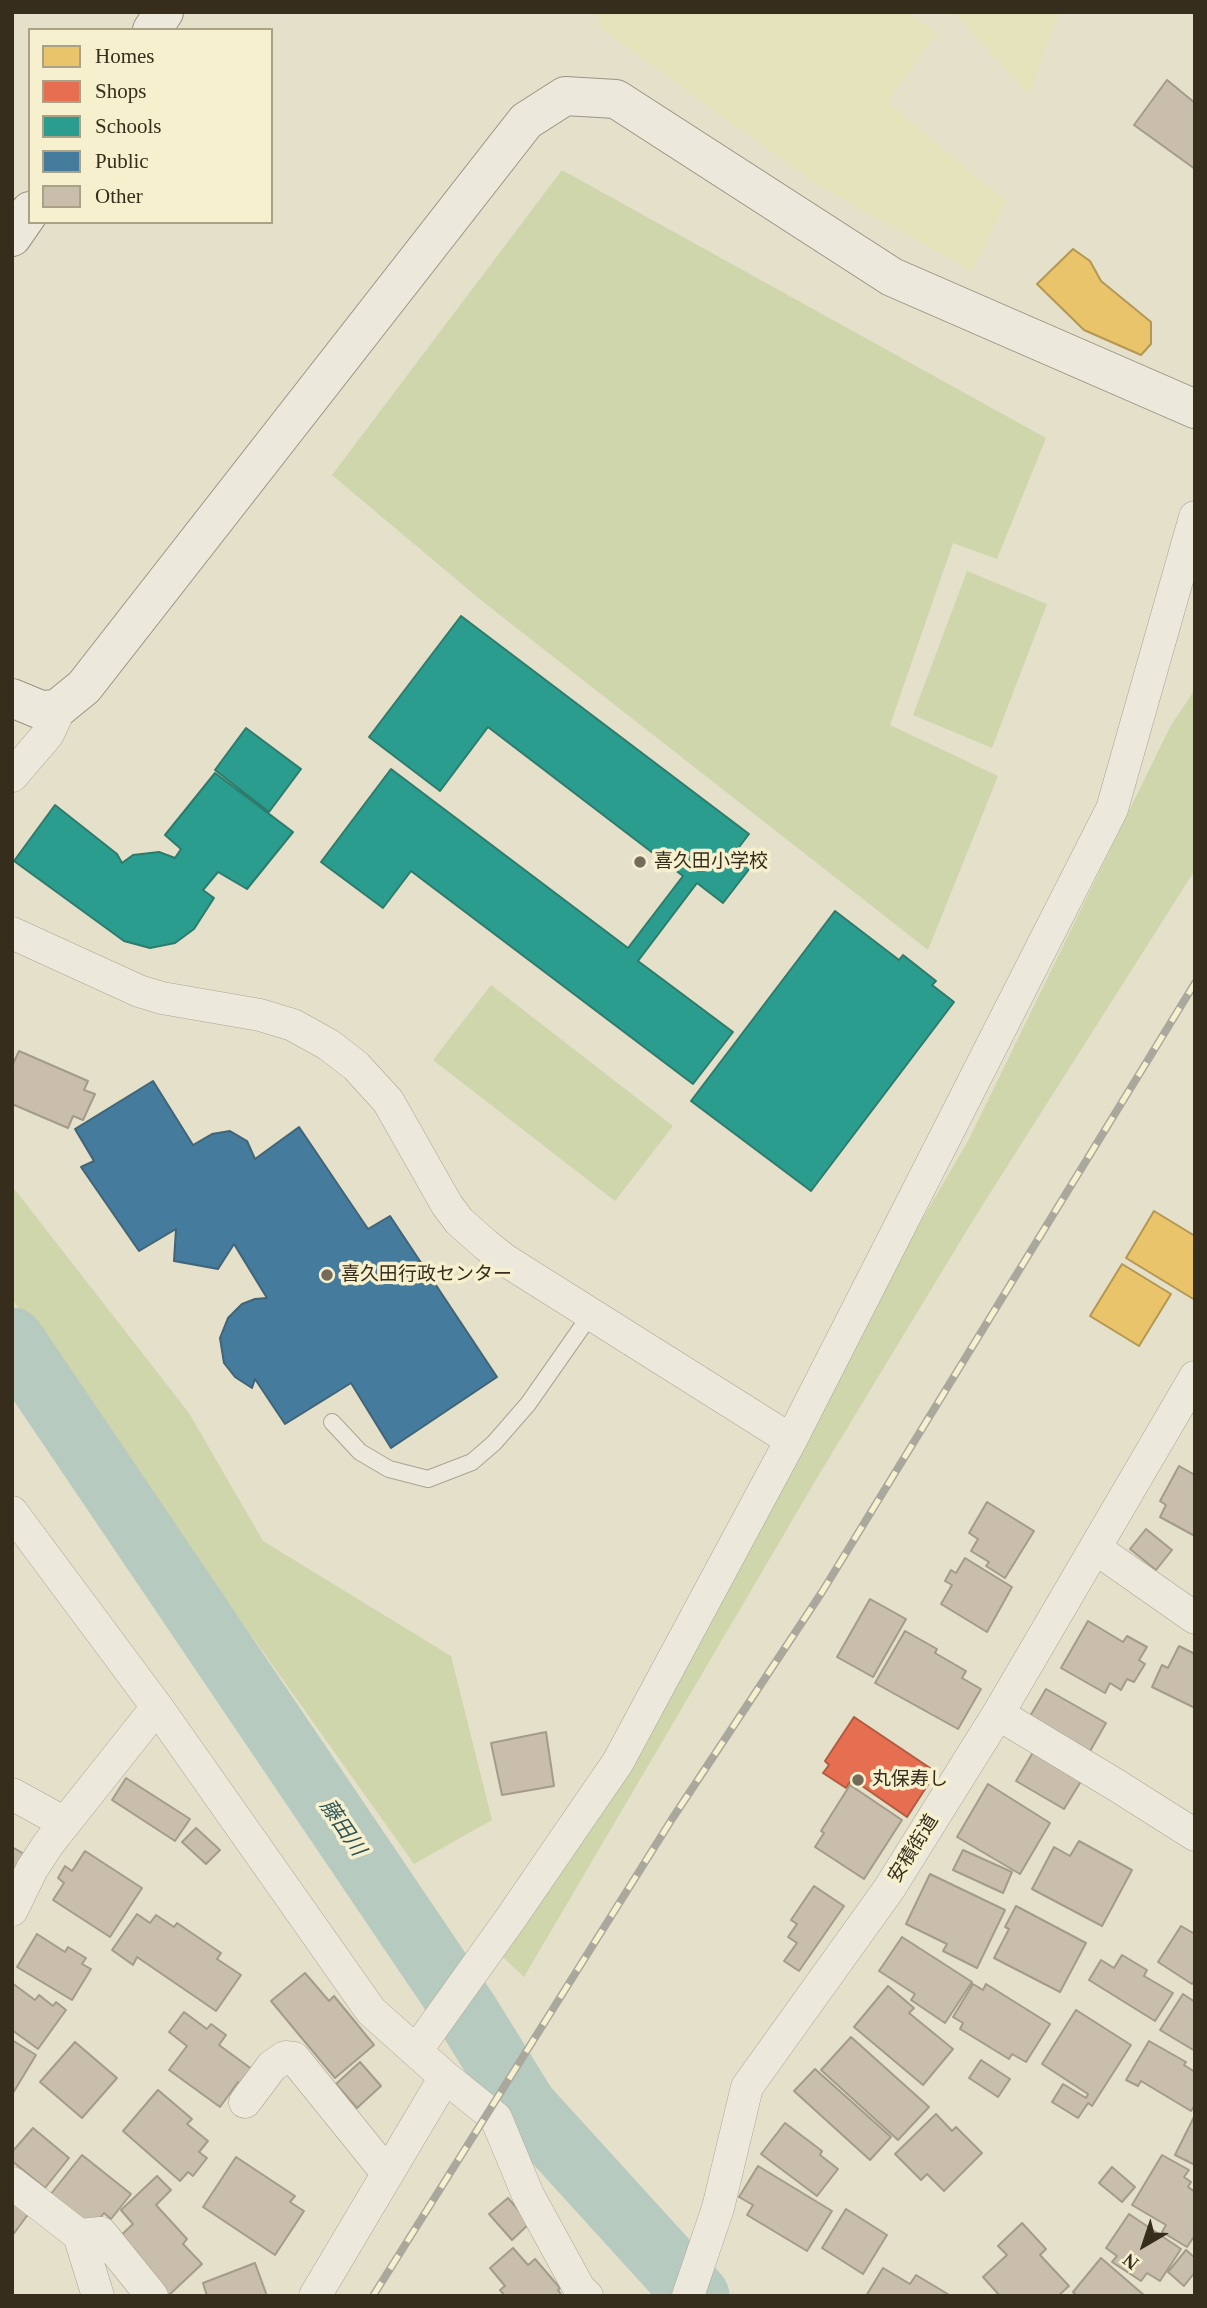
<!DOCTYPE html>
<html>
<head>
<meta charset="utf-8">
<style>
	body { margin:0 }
	#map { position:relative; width:1207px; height:2308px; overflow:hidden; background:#e4e0ca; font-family:"Times New Roman",serif }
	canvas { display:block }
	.frame { position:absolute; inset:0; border:14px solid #372d1c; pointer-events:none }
	.legend { position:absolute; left:28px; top:28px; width:245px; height:196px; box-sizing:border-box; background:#f6f0cf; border:2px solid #aaa287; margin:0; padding:9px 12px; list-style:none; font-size:21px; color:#372d1c }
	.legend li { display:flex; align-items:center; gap:14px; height:35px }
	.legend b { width:35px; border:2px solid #aaa287 }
	.north { position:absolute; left:1109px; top:2210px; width:70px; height:70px; -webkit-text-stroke:5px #f6f0cf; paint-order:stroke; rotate:219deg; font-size:19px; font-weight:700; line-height:28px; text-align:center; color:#372d1c }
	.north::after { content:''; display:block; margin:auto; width:24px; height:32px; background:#372d1c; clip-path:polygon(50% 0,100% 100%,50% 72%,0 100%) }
</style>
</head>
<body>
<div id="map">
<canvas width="1207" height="2308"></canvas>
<div class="frame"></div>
<ul class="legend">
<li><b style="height:19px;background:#e9c46a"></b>Homes</li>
<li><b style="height:19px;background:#e76f51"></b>Shops</li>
<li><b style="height:19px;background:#2a9d8f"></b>Schools</li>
<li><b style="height:19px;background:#457b9d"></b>Public</li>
<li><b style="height:19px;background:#c8beab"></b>Other</li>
</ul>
<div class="north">N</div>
</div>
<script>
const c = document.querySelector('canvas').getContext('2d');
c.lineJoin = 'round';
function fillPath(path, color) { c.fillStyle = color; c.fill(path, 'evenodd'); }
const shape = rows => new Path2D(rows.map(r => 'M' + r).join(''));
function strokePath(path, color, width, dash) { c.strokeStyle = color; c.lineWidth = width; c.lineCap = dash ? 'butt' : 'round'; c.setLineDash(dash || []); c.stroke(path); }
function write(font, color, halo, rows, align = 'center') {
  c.font = font + ' "Times New Roman","Noto Sans JP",serif'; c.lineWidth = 7; c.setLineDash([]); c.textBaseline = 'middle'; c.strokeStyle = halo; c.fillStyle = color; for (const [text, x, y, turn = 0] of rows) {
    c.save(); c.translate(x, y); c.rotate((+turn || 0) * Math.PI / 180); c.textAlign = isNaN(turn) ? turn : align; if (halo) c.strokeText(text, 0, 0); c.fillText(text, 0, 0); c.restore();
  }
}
const farmland = shape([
	[595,12,906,12,937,32,888,102,1006,201,972,271,819,186,600,28],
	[953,12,1059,12,1029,94]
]);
const green = shape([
	[562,170,1046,438,997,559,953,543,890,725,998,776,928,950,482,601,332,475],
	[967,571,1047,604,992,748,913,715],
	[1195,689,1195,870,975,1217,820,1473,524,1977,489,1944,787,1451,969,1139,1170,727],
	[491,985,673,1126,615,1201,433,1060],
	[12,1186,189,1413,263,1541,451,1656,492,1820,414,1864,12,1299]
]);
const homes = shape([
	[1073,249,1090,261,1101,281,1151,322,1151,344,1141,355,1084,330,1037,284,1073,249],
	[1154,1211,1195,1236,1195,1300,1126,1258,1154,1211],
	[1122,1264,1171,1294,1139,1346,1090,1316,1122,1264]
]);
const shops = shape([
	[854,1717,936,1772,907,1817,852,1779,846,1788,823,1773,829,1765,825,1761,854,1717]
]);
const schools = shape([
	[461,616,749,834,733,855,750,868,723,903,697,883,638,961,733,1032,693,1084,411,871,383,908,321,862,391,769,628,948,683,876,488,727,440,791,369,737,461,616],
	[246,728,301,769,269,812,215,770,246,728],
	[215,773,293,832,247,889,218,872,203,890,214,898,194,929,175,943,150,948,124,941,14,861,55,805,117,854,122,863,133,855,159,852,175,858,181,849,165,835,215,773],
	[835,911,899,960,903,955,936,981,932,985,954,1002,811,1191,691,1101,835,911]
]);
const public = shape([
	[153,1081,193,1145,212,1134,230,1131,247,1141,255,1159,299,1127,368,1229,390,1216,497,1377,391,1448,351,1383,285,1424,255,1379,252,1388,235,1377,224,1363,220,1338,228,1318,242,1304,255,1299,267,1298,234,1244,218,1269,174,1261,176,1229,139,1251,81,1167,94,1161,75,1129,153,1081]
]);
const river = shape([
	[12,1340,468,2015,525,2107,697,2296]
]);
const building = shape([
	[1167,80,1195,103,1195,169,1134,125,1167,80],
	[19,1051,88,1081,84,1090,95,1094,83,1120,73,1116,68,1128,12,1104,12,1066,19,1051],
	[1179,1466,1195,1475,1195,1532,1193,1535,1160,1517,1166,1505,1160,1501,1179,1466],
	[987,1502,1034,1531,1005,1578,986,1566,989,1562,971,1551,978,1539,969,1533,987,1502],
	[1146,1529,1172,1550,1156,1570,1130,1549,1146,1529],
	[965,1558,1012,1587,987,1632,941,1604,952,1585,945,1581,951,1570,956,1573,965,1558],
	[870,1599,906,1619,873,1677,837,1657,870,1599],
	[1088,1621,1123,1642,1127,1636,1147,1647,1139,1660,1145,1664,1134,1682,1127,1679,1121,1690,1110,1683,1105,1693,1061,1668,1088,1621],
	[905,1631,937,1649,935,1653,966,1671,962,1678,981,1689,958,1729,875,1683,905,1631],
	[1179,1646,1195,1654,1195,1708,1152,1687,1162,1665,1168,1668,1179,1646],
	[1046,1689,1106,1723,1089,1753,1029,1718,1046,1689],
	[546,1732,554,1786,502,1795,491,1743,546,1732],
	[1035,1749,1083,1778,1064,1809,1016,1781,1035,1749],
	[126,1778,190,1819,175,1841,112,1800,126,1778],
	[988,1784,1050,1823,1020,1874,957,1837,988,1784],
	[850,1785,902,1820,864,1879,815,1847,824,1833,821,1831,850,1785],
	[196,1828,220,1850,206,1864,182,1842,196,1828],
	[1079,1841,1132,1870,1102,1926,1032,1889,1054,1847,1070,1856,1079,1841],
	[12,1847,26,1855,12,1878,12,1847],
	[963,1850,1012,1872,1003,1893,953,1870,963,1850],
	[85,1851,142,1888,110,1937,53,1900,64,1883,58,1878,65,1866,72,1871,85,1851],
	[930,1874,1005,1910,977,1968,943,1951,947,1944,906,1924,930,1874],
	[814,1886,844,1906,799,1971,784,1961,797,1943,788,1937,797,1924,791,1920,814,1886],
	[1016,1906,1086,1943,1060,1992,994,1958,1009,1929,1005,1927,1016,1906],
	[137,1914,150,1923,156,1915,174,1927,177,1923,221,1953,217,1959,241,1975,216,2011,137,1957,133,1965,112,1950,137,1914],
	[1181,1926,1193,1933,1195,1930,1195,1980,1192,1984,1158,1962,1181,1926],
	[37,1934,65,1952,68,1947,86,1958,82,1964,91,1969,72,2000,17,1967,37,1934],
	[902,1937,972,1982,945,2023,911,2000,915,1994,879,1971,902,1937],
	[1122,1955,1147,1970,1144,1976,1173,1993,1155,2021,1089,1980,1101,1960,1114,1968,1122,1955],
	[305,1973,329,2001,334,1996,374,2045,335,2078,271,2001,305,1973],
	[12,1983,35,2000,39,1995,53,2006,56,2002,66,2010,38,2049,12,2030,12,1983],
	[973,1984,983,1990,986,1984,1050,2024,1026,2062,1012,2054,1009,2059,960,2029,963,2023,953,2017,973,1984],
	[888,1986,914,2008,909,2013,953,2049,923,2085,854,2027,888,1986],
	[1183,1994,1195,2002,1195,2051,1160,2030,1183,1994],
	[1076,2010,1131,2045,1092,2106,1088,2103,1078,2118,1052,2102,1063,2084,1086,2098,1088,2094,1042,2064,1076,2010],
	[184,2012,207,2029,211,2024,226,2035,219,2045,253,2070,242,2085,238,2082,220,2107,169,2070,187,2046,169,2032,184,2012],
	[851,2037,929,2107,898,2140,821,2070,851,2037],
	[12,2040,36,2055,13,2093,12,2092,12,2040],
	[1149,2041,1186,2062,1184,2065,1195,2072,1195,2105,1191,2111,1141,2081,1138,2086,1126,2080,1149,2041],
	[75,2042,117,2078,82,2118,40,2082,75,2042],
	[981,2060,1010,2079,998,2097,969,2078,981,2060],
	[360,2062,381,2086,357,2108,336,2084,360,2062],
	[815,2069,891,2137,870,2160,794,2091,815,2069],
	[158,2090,192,2119,187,2124,208,2141,199,2152,207,2158,193,2176,188,2172,180,2181,123,2131,158,2090],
	[936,2114,952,2131,956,2127,982,2153,944,2191,927,2174,921,2180,895,2154,936,2114],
	[1195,2115,1195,2165,1175,2155,1195,2115],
	[785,2123,822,2151,820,2155,838,2169,817,2196,761,2154,785,2123],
	[33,2128,69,2158,45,2188,12,2161,12,2152,33,2128],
	[82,2155,131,2194,111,2219,104,2213,92,2228,50,2195,82,2155],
	[1162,2155,1189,2170,1184,2177,1191,2182,1188,2187,1195,2192,1195,2235,1187,2247,1162,2232,1166,2225,1132,2205,1162,2155],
	[236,2157,295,2196,290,2202,304,2211,275,2255,203,2207,236,2157],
	[758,2166,832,2211,807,2251,747,2215,753,2205,739,2197,758,2166],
	[1112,2167,1135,2187,1122,2202,1099,2183,1112,2167],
	[157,2176,171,2190,156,2205,187,2239,183,2244,202,2264,168,2296,164,2296,114,2242,133,2224,121,2210,157,2176],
	[508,2198,530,2223,512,2240,489,2214,508,2198],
	[12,2200,29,2213,12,2236,12,2200],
	[846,2209,887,2235,863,2274,822,2248,846,2209],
	[1129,2214,1181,2249,1160,2281,1147,2273,1141,2281,1112,2262,1117,2256,1106,2248,1129,2214],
	[1022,2223,1046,2249,1040,2255,1069,2286,1058,2296,1000,2296,983,2277,1007,2255,998,2246,1022,2223],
	[513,2248,528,2265,535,2259,560,2288,558,2290,562,2296,505,2296,500,2290,505,2286,490,2268,513,2248],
	[1186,2250,1195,2258,1195,2272,1184,2286,1168,2272,1186,2250],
	[1101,2258,1145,2296,1077,2296,1073,2292,1101,2258],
	[255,2263,267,2296,207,2296,203,2283,255,2263],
	[883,2268,910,2284,916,2275,951,2296,866,2296,883,2268]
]);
const lane = shape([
	[332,1422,360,1452,389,1469,428,1479,472,1462,494,1443,528,1404,591,1314]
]);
const street = shape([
	[12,776,48,734,56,717,57,709],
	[12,933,139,991,162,998,260,1015,293,1025,329,1045,356,1066,388,1101,447,1205,459,1221,486,1245,505,1260,791,1440],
	[12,1512,157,1707,371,2011,445,2077,496,2118,528,2195,579,2288,587,2296],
	[1095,1548,1195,1618],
	[998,1714,1116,1785,1195,1835],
	[12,1794,65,1823],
	[12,1910,32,1869,49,1843,157,1707],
	[416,2051,511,1918,618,1762,791,1440,957,1114,1112,809,1195,517],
	[245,2102,272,2066,285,2057,294,2058,387,2173],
	[12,2183,79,2235,98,2296],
	[79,2235,101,2233,152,2296],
	[315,2296,445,2077],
	[688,2296,718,2208,747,2087,889,1889,998,1714,1195,1377]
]);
const secondary = shape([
	[152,30,164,12],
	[12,237,30,211],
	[12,698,41,710,57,709,84,687,526,121,565,96,616,99,892,277,1195,409]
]);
const rail = shape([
	[373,2296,672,1819,822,1592,1195,983]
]);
const markers = [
	[640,862,7,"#746c59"],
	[327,1275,7,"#746c59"],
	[858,1780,7,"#746c59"]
];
const poiNames = [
	["喜久田小学校",654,862],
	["喜久田行政センター",341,1275],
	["丸保寿し",872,1780]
];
const streetNames = [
	["安積街道",914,1849,-58]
];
const waterNames = [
	["藤田川",342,1828,56]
];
fillPath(farmland, '#e4e2ba');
fillPath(green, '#cfd6ac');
fillPath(homes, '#e9c46a');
strokePath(homes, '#b49753', 2);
fillPath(shops, '#e76f51');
strokePath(shops, '#b25b41', 2);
fillPath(schools, '#2a9d8f');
strokePath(schools, '#2e7b6c', 2);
fillPath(public, '#457b9d');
strokePath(public, '#416476', 2);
strokePath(river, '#b6cac0', 65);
fillPath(building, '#c8beab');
strokePath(building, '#a49b8a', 2);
strokePath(lane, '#a9a494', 18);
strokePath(street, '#a9a494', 33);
strokePath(secondary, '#989384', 40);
strokePath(lane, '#ece9dc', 16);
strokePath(street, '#ece9dc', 32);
strokePath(secondary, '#ece9dc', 38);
strokePath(rail, '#aaa89d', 8);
strokePath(rail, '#f6f0cf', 5, [16]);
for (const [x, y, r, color] of markers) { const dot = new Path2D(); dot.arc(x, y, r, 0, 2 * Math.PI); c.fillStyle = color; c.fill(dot); strokePath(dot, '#f6f0cf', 2.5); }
write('19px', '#372d1c', '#f6f0cf', poiNames, 'left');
write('19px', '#372d1c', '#f6f0cf', streetNames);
write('italic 21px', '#2b5457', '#f6f0cf', waterNames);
</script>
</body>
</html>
